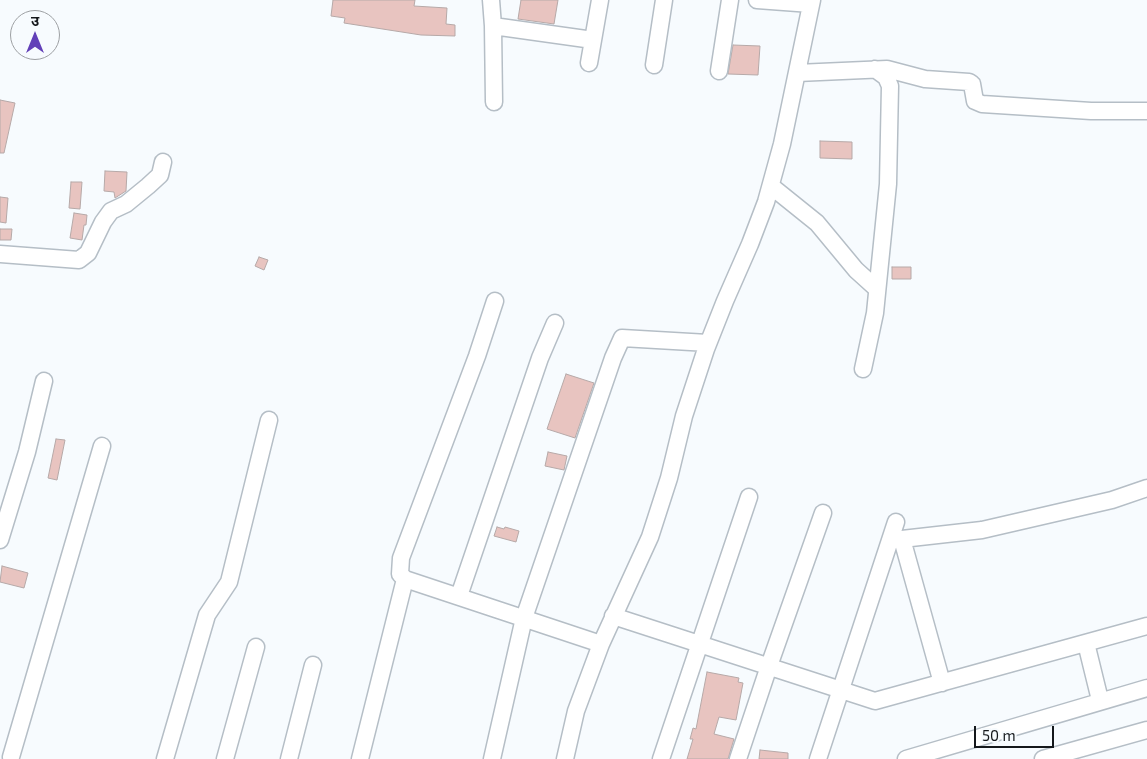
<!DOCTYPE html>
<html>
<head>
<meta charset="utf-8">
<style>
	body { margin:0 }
	#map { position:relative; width:1147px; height:759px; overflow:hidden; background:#f7fbfe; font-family:"Exo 2","Noto Sans Devanagari",sans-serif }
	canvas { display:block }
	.north { position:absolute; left:10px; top:10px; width:50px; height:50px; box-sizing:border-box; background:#f7fbfe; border:1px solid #9da0a3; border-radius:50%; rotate:0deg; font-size:14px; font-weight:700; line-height:20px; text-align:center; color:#15181b }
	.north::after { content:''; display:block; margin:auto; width:18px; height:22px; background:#6240b8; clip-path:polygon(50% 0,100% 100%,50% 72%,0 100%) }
	.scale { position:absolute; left:974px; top:726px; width:80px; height:22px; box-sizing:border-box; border:2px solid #15181b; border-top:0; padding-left:6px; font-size:15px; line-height:18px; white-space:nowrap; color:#15181b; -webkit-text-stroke:4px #f7fbfe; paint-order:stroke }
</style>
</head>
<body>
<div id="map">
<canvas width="1147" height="759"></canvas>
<div class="north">उ</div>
<div class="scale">50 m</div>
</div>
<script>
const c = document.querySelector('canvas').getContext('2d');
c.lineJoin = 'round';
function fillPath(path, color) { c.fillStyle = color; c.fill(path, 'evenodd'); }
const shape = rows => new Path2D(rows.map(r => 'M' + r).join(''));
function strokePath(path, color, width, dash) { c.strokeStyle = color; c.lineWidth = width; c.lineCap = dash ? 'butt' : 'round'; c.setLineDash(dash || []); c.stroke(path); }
const building = shape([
	[333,0,415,0,414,6,447,8,446,24,455,25,455,36,421,35,344,23,345,18,331,16,333,0],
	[521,0,558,0,554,24,518,19,521,0],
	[733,45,760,46,758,75,728,74,733,45],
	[0,100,15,103,4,153,0,153,0,100],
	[820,141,852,142,852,159,820,158,820,141],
	[105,171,127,172,126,191,115,198,114,192,104,191,105,171],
	[71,182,82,182,80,209,69,208,71,182],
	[0,197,8,198,6,223,0,222,0,197],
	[74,213,87,215,86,225,84,225,82,240,70,238,74,213],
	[0,229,12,229,11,240,0,240,0,229],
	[259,257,268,260,264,270,255,266,259,257],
	[892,267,911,267,911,279,892,279,892,267],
	[566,374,594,383,575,438,547,429,566,374],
	[56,439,65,440,57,480,48,478,56,439],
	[548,452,567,456,564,470,545,466,548,452],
	[497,527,504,529,505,527,519,531,516,542,494,536,497,527],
	[2,566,28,573,24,588,0,582,2,566],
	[707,672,739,678,738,682,743,683,736,720,719,717,714,734,734,739,728,759,687,759,693,739,690,739,693,728,696,729,707,672],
	[760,750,788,753,788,759,759,759,760,750]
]);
const minor = shape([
	[491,0,493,26],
	[757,0,811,4],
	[589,63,600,0],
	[654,65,664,0],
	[719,71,730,0],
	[797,73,887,69,925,79,969,82,972,84,975,101,982,104,1091,111,1147,111],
	[494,102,493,26,593,40],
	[771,186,817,223,856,270,877,289],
	[0,254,79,260,88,253,103,222,111,211,126,204,148,186,160,175,163,162],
	[495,301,477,356,401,558,400,574,405,579,601,644],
	[863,369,875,313,888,184,890,86,886,77,875,69],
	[0,540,27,452,44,381],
	[459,596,540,358,555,323],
	[613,616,875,701,1147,626],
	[1086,643,1100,700],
	[942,683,902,539,982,530,1112,500,1147,488],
	[11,757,102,446],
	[165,759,207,615,229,582,269,420],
	[225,759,256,647],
	[289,759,313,665],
	[360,759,405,579],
	[492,759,524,618,613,358,622,338,708,343],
	[565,759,576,711,601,644,650,537,669,478,684,416,706,349,725,301,750,244,766,202,782,144,812,0],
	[661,759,749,497],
	[738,759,769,666,823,513],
	[818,759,896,522],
	[906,759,1147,688],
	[1043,759,1147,730]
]);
fillPath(building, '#e8c4c0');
strokePath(building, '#b6a9a8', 1);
strokePath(minor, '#b5bec6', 19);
strokePath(minor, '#fff', 16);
</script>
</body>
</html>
